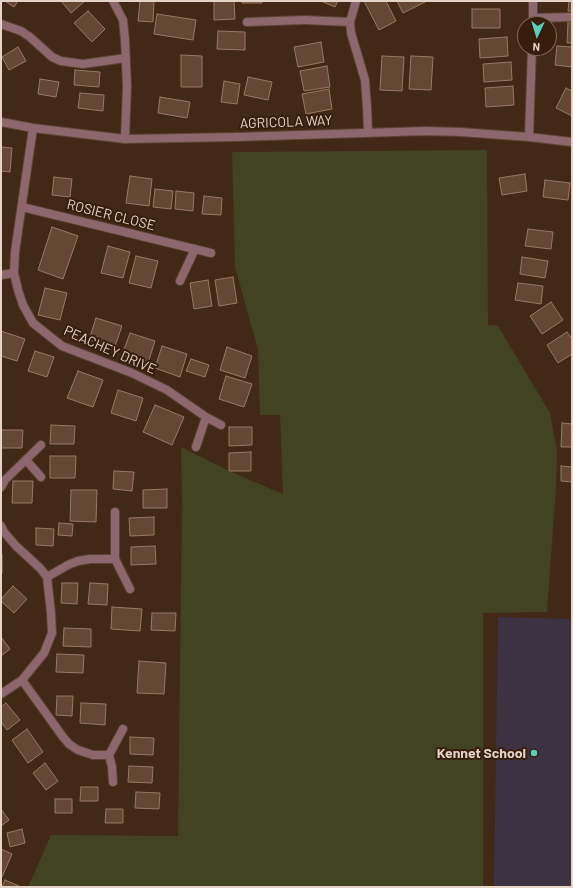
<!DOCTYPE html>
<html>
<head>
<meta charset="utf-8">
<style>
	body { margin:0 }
	#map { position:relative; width:573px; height:888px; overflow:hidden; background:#422816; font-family:Barlow,sans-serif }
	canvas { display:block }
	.frame { position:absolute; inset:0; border:2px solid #e5d3c8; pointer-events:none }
	.north { position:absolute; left:517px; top:16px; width:40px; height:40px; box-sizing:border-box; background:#371e0c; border:1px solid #7d6657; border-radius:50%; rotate:184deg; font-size:11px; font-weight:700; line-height:16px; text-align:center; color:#e5d3c8 }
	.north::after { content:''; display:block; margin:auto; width:14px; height:18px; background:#5bcebc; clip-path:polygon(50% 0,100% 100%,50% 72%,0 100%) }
</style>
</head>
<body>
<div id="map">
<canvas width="573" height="888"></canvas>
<div class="frame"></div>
<div class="north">N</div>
</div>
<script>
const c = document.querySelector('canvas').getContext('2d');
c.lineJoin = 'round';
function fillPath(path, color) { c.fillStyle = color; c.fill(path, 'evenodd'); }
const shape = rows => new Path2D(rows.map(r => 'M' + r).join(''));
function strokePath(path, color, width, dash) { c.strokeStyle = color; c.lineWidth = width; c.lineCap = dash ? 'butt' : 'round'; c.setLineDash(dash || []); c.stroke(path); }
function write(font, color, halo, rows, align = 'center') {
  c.font = font + ' Barlow,sans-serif'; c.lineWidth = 4; c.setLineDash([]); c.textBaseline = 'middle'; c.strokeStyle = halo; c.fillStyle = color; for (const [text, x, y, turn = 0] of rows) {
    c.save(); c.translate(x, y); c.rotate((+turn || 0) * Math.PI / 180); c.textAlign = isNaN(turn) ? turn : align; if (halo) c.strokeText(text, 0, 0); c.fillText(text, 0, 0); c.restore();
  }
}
const education = shape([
	[498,617,572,619,572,887,494,887]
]);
const green = shape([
	[487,150,488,325,498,326,550,413,557,451,556,488,547,612,483,613,483,887,28,887,51,835,178,836,182,503,181,447,229,471,283,494,280,415,260,415,258,350,235,267,232,152]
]);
const building = shape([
	[5,1,18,1,14,7,5,1],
	[61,1,85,1,71,13,61,1],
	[140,1,154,1,153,22,138,21,140,1],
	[214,1,234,1,235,19,214,20,214,1],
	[242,1,262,1,262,3,242,3,242,1],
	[321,1,338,1,335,7,321,1],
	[364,1,386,1,396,21,379,30,364,1],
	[397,1,427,1,403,13,397,1],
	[569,1,572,1,572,11,568,11,569,1],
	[472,9,500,9,500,28,472,28,472,9],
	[88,11,105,29,92,42,74,23,88,11],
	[157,14,196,20,193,40,154,34,157,14],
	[568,22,572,22,572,43,567,43,568,22],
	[218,31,245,32,245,50,217,49,218,31],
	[507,37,508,56,480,58,479,39,507,37],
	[321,42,324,62,298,67,294,47,321,42],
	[557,46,572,47,572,67,555,65,557,46],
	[18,47,26,61,9,70,2,57,18,47],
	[181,55,202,56,202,87,181,87,181,55],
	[382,56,404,57,402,91,380,90,382,56],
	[411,56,433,57,431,90,409,89,411,56],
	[511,62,512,80,484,82,483,64,511,62],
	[327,66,330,87,304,91,300,71,327,66],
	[75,70,100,72,99,87,74,85,75,70],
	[248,77,272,82,268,100,244,95,248,77],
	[40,79,59,82,56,97,38,94,40,79],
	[224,81,240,84,237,104,221,102,224,81],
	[513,86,514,105,486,107,485,88,513,86],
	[566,88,572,91,572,116,556,108,566,88],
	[329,89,332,109,306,114,302,94,329,89],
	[80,93,104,95,103,111,78,108,80,93],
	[160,97,190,102,187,118,158,113,160,97],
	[1,147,12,148,10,172,1,171,1,147],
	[525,174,527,191,502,195,499,178,525,174],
	[130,176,152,179,149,206,126,203,130,176],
	[54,177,72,179,70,197,52,195,54,177],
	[545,180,570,183,568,200,543,197,545,180],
	[155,189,173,191,171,209,153,207,155,189],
	[176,191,194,193,193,211,175,209,176,191],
	[204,196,222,198,221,215,202,214,204,196],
	[52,227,78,236,63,279,38,270,52,227],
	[528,229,553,232,551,249,525,246,528,229],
	[108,246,130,252,123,278,101,273,108,246],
	[136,256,158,261,151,288,129,283,136,256],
	[522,257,548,261,545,278,520,274,522,257],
	[233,277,237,303,219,306,215,280,233,277],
	[208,280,212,306,194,309,190,283,208,280],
	[518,283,543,286,541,304,515,300,518,283],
	[45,288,67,293,60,320,38,315,45,288],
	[551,302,563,320,542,334,530,316,551,302],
	[96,318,122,326,114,349,89,340,96,318],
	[1,331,25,339,17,361,1,356,1,331],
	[567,332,572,339,572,354,558,363,547,345,567,332],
	[130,333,155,341,148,363,122,355,130,333],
	[162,346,187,354,180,377,155,368,162,346],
	[227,347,252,356,245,378,220,370,227,347],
	[35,351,54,357,47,377,28,371,35,351],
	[191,359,209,365,205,377,186,371,191,359],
	[78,371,103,380,93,407,67,398,78,371],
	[226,376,252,384,244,407,219,399,226,376],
	[118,390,143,398,136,421,111,413,118,390],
	[155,405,184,417,172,445,143,432,155,405],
	[562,423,572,424,572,447,561,447,562,423],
	[51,425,75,426,74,444,50,444,51,425],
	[229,427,252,427,252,445,229,446,229,427],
	[1,430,23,430,22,448,1,448,1,430],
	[251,452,251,471,229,471,229,453,251,452],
	[50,456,76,456,75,478,50,478,50,456],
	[561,466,572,467,572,482,561,481,561,466],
	[114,471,134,472,132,491,113,489,114,471],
	[13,481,33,481,32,503,12,503,13,481],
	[167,489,167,508,143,508,143,490,167,489],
	[71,490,97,490,96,522,70,521,71,490],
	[154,517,154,535,130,536,129,518,154,517],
	[59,523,73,524,72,536,58,535,59,523],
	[36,528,54,529,53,546,36,545,36,528],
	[155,546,156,564,131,565,131,547,155,546],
	[1,554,2,554,2,573,1,573,1,554],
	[62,583,78,583,77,604,61,603,62,583],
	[90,583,108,584,107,605,88,604,90,583],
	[13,586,27,599,14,613,1,601,1,599,13,586],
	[112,607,142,609,140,631,111,629,112,607],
	[152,613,176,613,175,631,151,630,152,613],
	[64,628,91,629,91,647,63,646,64,628],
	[1,637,10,649,1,656,1,637],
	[57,654,84,655,83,673,56,672,57,654],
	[139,661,166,663,164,694,137,693,139,661],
	[57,696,73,696,72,716,56,715,57,696],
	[6,703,20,720,7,730,1,722,1,707,6,703],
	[81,703,106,704,105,725,80,723,81,703],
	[27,729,43,752,28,763,12,740,27,729],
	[130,737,154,738,153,755,130,754,130,737],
	[45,763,58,781,46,790,33,773,45,763],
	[129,766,153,767,152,783,128,782,129,766],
	[81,787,98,787,98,801,80,801,81,787],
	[136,792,160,793,159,809,135,808,136,792],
	[55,799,72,799,72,813,55,813,55,799],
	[1,809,9,820,1,826,1,809],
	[106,809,123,809,123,823,105,823,106,809],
	[22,829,25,843,10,847,7,833,22,829],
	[1,849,12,854,2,877,1,876,1,849],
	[5,880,19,886,19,887,2,887,5,880]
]);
const service = shape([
	[247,22,305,20]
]);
const minor = shape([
	[113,1,123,20,125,40,127,86,125,139],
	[356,1,350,22,351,33,365,80,367,107,368,132],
	[533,1,533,24],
	[533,18,572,17],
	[305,20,350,22],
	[1,24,21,31,30,37,52,57,61,61,83,64,126,58],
	[1,122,33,128,125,139,236,137,426,131,461,132,529,137,572,142],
	[33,128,15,252,14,273,18,290,23,305,33,323,62,346,132,373,167,390,206,417,221,425],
	[529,137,532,48],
	[22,207,211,253],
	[1,275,14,273],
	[180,281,195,249],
	[196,447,206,417],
	[26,460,41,477],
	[1,487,5,480,41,445],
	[115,512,115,559,130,589],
	[1,526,4,532,16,546,40,568,47,577,51,613,52,633,44,653,22,680,1,694],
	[47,577,68,565,78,561,90,559,115,559],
	[22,680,63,737,69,744,78,750,93,755,109,755,123,729],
	[109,755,112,767,113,782]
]);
const markers = [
	[534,753,4,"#5bcebc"]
];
const streetNames = [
	["AGRICOLA WAY",286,122,-2],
	["ROSIER CLOSE",111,215,14],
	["PEACHEY DRIVE",110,350,24]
];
const poiNames = [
	["Kennet School",526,753]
];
fillPath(education, '#3c3242');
fillPath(green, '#414321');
fillPath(building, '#644835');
strokePath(building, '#987965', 1);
strokePath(service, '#5c4332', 10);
strokePath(minor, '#5c4332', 10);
strokePath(service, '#8d666e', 8);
strokePath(minor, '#8d666e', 8);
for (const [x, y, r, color] of markers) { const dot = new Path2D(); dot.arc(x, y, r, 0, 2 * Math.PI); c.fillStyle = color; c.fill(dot); strokePath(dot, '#371e0c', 1.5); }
write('14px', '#e5d3c8', '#371e0c', streetNames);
write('bold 14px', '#e5d3c8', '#371e0c', poiNames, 'right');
</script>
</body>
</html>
